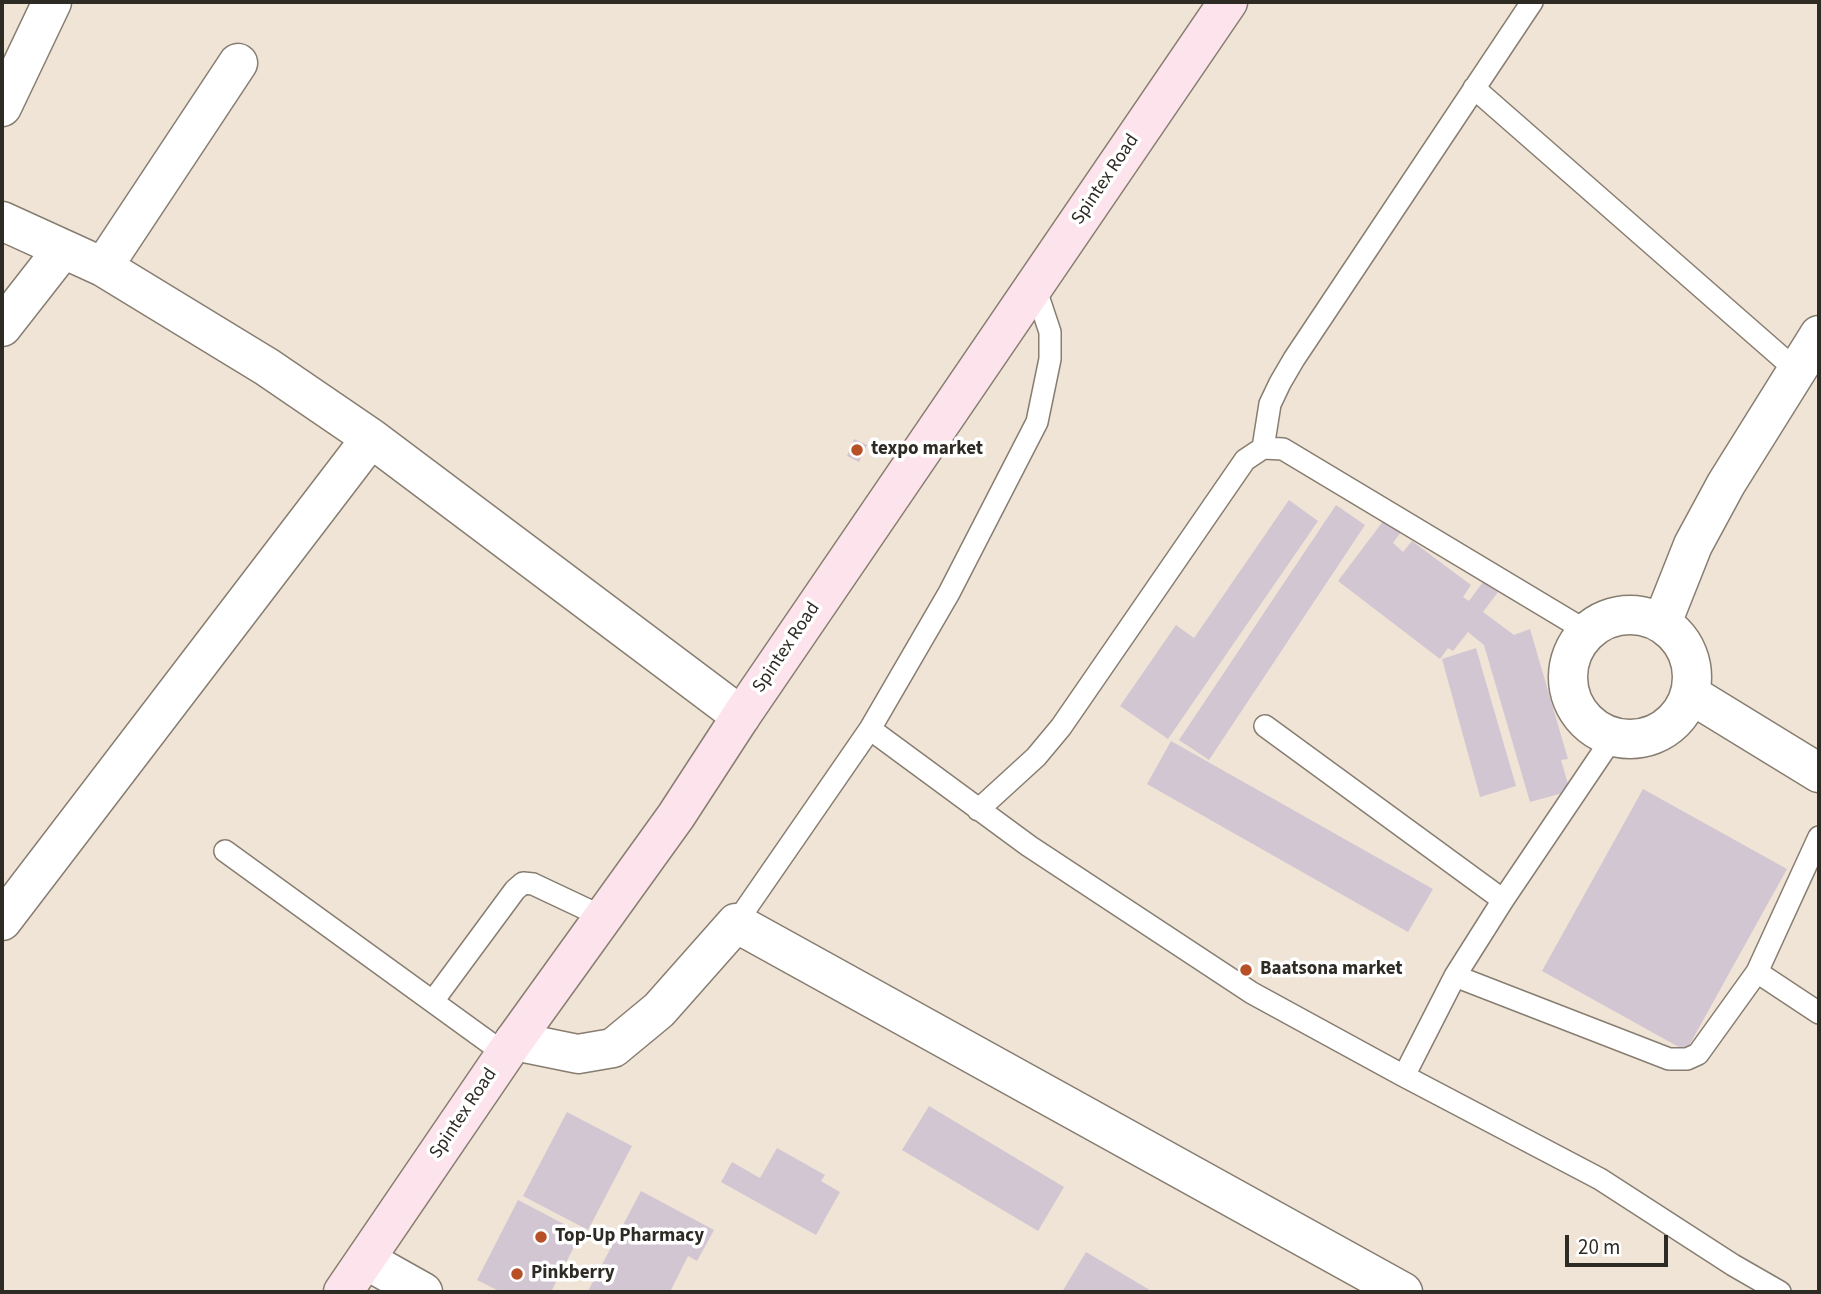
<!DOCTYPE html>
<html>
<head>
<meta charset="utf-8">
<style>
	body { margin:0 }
	#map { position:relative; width:1821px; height:1294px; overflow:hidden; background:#efe4d5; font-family:"Source Sans 3",sans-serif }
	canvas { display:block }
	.frame { position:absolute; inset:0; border:4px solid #2e2a24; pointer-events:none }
	.scale { position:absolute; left:1565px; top:1235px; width:103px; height:32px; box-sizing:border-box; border:4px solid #2e2a24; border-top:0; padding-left:9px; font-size:21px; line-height:24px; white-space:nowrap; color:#2e2a24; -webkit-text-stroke:5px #fff; paint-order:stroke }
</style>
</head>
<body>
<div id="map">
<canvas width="1821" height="1294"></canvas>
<div class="frame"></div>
<div class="scale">20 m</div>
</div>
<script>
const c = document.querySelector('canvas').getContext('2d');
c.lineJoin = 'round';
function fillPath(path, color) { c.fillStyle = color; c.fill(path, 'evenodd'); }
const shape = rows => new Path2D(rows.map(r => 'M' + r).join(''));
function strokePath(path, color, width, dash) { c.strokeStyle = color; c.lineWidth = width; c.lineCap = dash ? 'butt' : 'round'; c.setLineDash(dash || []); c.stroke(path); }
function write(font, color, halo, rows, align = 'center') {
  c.font = font + ' "Source Sans 3",sans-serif'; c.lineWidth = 7; c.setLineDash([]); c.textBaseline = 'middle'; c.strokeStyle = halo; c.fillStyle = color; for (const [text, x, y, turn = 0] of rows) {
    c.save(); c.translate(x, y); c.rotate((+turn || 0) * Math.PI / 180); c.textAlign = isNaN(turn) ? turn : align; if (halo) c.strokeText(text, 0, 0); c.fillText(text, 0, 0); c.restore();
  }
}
const building = shape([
	[854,439,867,445,859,462,847,456],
	[1289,500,1318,521,1168,739,1120,706,1176,625,1194,638],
	[1336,505,1365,525,1209,760,1179,740],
	[1384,520,1401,532,1393,543,1403,552,1412,541,1471,585,1463,597,1469,601,1483,582,1498,592,1483,612,1514,635,1530,629,1568,759,1561,760,1570,791,1530,802,1484,645,1468,632,1453,651,1448,648,1440,659,1338,581],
	[1476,648,1516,786,1480,797,1442,659],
	[1171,741,1433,889,1408,932,1147,784],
	[1643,789,1787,869,1686,1051,1542,971],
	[929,1106,1064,1187,1038,1231,902,1150],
	[567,1112,632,1146,588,1230,523,1196],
	[777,1148,825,1175,821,1181,840,1192,816,1235,721,1182,732,1162,760,1178],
	[641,1191,714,1230,697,1261,688,1256,670,1292,591,1292,588,1291],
	[518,1200,581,1233,551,1292,501,1292,477,1280],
	[1086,1252,1153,1292,1062,1292]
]);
const service = shape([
	[1474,88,1796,370],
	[1263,448,1270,404,1280,383,1294,359,1532,2],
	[1265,726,1503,900],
	[870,729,1029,846,1252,993,1404,1076,1600,1179,1733,1265,1780,1292],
	[978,810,1036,757,1061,727,1245,460,1263,448,1283,449,1588,632],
	[225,851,505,1054],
	[736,923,870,729,949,593,1037,422,1050,359,1050,332,1034,284],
	[1757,972,1819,1013],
	[1455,976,1669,1059,1687,1059,1698,1054,1757,972,1819,837],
	[433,1001,515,890,523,883,533,884,603,917],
	[1404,1076,1455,976,1503,900,1613,737]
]);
const minor = shape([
	[2,107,52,2],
	[2,221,103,267,267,367,371,438,741,716],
	[103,267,238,63],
	[2,327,63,249],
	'1568 677a62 62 0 1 1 124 0a62 62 0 1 1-124 0Z',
	[1662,623,1693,545,1726,484,1819,335],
	[1690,694,1819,773],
	[2,921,371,438],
	[514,1041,578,1054,613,1048,659,1010,736,923,1403,1292],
	[366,1260,423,1292]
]);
const secondary = shape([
	[343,1292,514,1041,676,816,741,716,1228,2]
]);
const markers = [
	[857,450,7,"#b75027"],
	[1246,970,7,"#b75027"],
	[541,1237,7,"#b75027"],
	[517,1274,7,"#b75027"]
];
const streetNames = [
	["Spintex Road",1106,180,-56],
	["Spintex Road",787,648,-56],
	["Spintex Road",464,1114,-56]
];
const poiNames = [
	["texpo market",871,450],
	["Baatsona market",1260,970],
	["Top-Up Pharmacy",555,1237],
	["Pinkberry",531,1274]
];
fillPath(building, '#d3c6d3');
strokePath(service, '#877d70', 24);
strokePath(minor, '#877d70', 41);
strokePath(secondary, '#877d70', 41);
strokePath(service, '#fff', 21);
strokePath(minor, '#fff', 38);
strokePath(secondary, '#fce3ec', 38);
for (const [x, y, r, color] of markers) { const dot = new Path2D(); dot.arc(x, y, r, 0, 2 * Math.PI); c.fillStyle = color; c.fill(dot); strokePath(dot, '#fff', 2.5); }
write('19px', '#2e2a24', '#fff', streetNames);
write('bold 19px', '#2e2a24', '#fff', poiNames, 'left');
</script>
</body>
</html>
